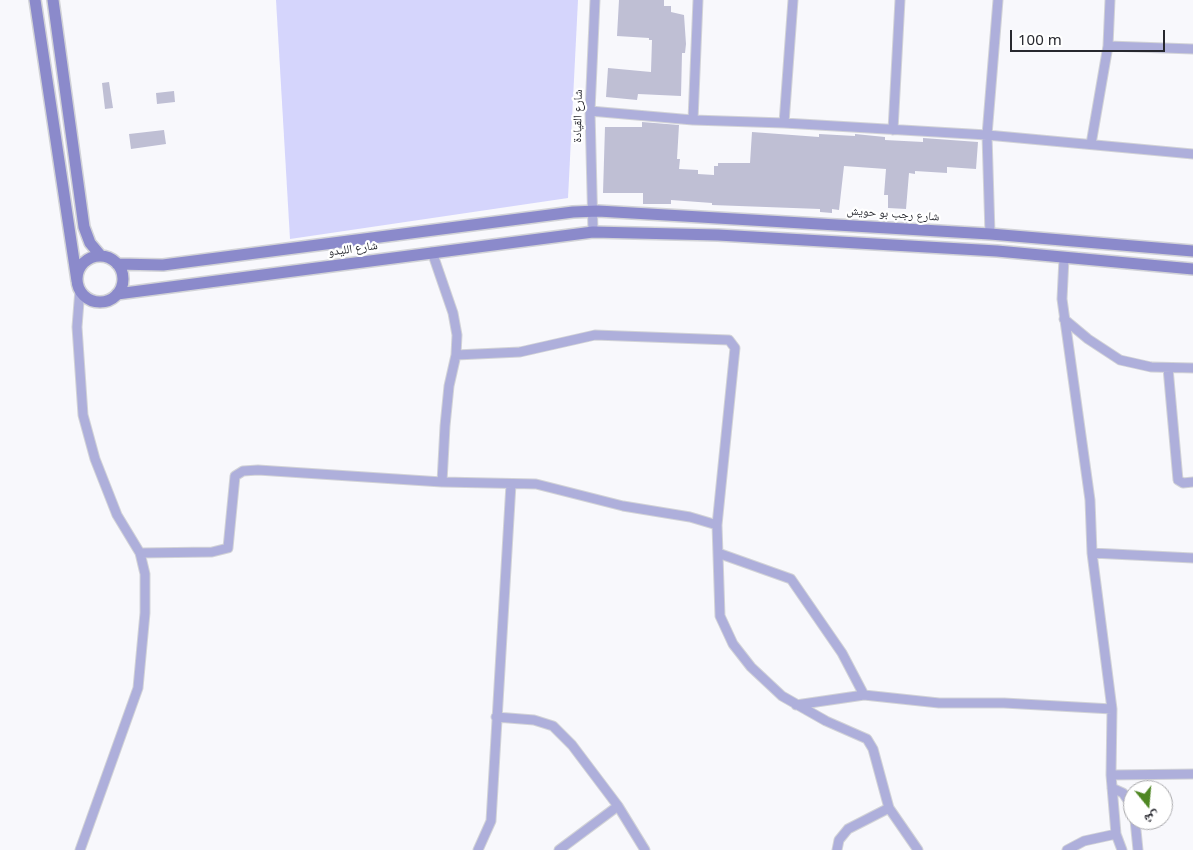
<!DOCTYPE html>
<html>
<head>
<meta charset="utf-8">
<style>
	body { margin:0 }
	#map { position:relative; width:1193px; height:850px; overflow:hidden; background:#f8f8fc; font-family:"Noto Sans","Noto Naskh Arabic",sans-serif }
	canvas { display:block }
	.north { position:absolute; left:1123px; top:780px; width:50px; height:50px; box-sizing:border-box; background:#fff; border:1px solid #a9a9ac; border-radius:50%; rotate:163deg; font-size:14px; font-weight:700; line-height:20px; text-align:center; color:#27282f }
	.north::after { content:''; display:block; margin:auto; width:18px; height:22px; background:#4f8723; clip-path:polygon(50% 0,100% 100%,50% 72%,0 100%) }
	.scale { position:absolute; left:1010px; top:30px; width:155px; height:22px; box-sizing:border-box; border:2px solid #27282f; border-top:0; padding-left:6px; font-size:15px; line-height:18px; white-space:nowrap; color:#27282f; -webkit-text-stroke:4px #fff; paint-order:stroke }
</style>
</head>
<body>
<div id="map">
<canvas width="1193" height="850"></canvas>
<div class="north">ش</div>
<div class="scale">100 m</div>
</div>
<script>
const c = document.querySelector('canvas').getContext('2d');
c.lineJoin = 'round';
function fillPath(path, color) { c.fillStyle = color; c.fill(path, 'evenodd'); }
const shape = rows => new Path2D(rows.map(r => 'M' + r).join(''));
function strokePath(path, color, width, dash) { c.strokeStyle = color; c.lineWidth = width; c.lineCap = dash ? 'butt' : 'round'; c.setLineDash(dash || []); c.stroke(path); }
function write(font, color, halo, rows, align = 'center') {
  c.font = font + ' "Noto Sans","Noto Naskh Arabic",sans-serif'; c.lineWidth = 4.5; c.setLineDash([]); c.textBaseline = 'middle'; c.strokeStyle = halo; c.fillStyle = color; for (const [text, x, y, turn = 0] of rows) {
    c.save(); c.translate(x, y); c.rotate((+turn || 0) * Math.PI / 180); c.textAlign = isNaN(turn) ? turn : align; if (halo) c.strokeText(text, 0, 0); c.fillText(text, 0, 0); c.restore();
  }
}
const green = shape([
	[276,0,578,0,568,198,290,239]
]);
const building = shape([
	[619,0,664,0,664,6,671,6,671,12,684,15,686,44,685,53,682,53,681,96,638,94,637,100,606,97,608,68,651,72,652,40,649,40,649,38,617,36],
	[109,82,113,108,105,109,102,83],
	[174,91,175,102,157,104,156,93],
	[642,122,679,125,677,159,680,159,679,169,698,170,698,174,714,175,714,166,718,166,718,163,750,163,752,132,819,137,819,134,855,136,855,134,885,137,885,140,923,142,923,138,978,142,976,169,947,167,947,173,915,171,915,174,909,173,906,209,888,208,888,195,884,195,886,169,844,166,839,210,832,209,832,213,820,212,820,209,712,205,712,203,671,200,671,204,643,204,643,193,603,193,605,127,642,127],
	[164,130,166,144,131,149,129,134]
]);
const street = shape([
	[1108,46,1193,49],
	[590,111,693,120,784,123,987,135,1193,154],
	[693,120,698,0],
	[784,123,793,0],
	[893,130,900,0],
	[1091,144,1108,46,1110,0],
	[593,232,590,111,595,0],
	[990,234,987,135,998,0],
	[432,252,453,313,457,335,456,355,449,386,445,426,442,482,536,484,623,506,690,517,717,525,720,616,733,644,751,667,782,696,826,721,867,739,873,749,889,808,848,829,839,840,837,850],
	[1064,258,1062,299,1090,500,1092,553,1112,709,1111,775,1116,834,1122,850],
	[80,289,77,327,83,415,95,459,117,515,140,553,145,574,145,613,138,688,80,850],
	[1064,319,1088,339,1120,360,1151,367,1193,368],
	[456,355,520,352,595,335,729,340,735,348,717,525],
	[1168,368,1178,480,1183,483,1193,482],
	[140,553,212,552,228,548,235,476,243,471,258,470,442,482],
	[718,553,791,579,842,653,864,695],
	[1092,553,1193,558],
	[796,705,864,695,939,703,1004,703,1112,709],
	[496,717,534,720,553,726,572,745,618,806,645,850],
	[1111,775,1193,774],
	[1112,788,1123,793,1133,808],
	[889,808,918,850],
	[1135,820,1138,850],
	[478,850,491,821,511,484],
	[559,850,618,806],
	[1067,850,1084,841,1116,834]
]);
const secondary = shape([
	[35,0,77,281],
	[53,0,84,227,90,243,101,256],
	'77 279a23 23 0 1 1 46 0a23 23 0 1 1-46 0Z',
	[117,264,163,265,573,212,598,211,990,234,1193,251],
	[117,294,593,232,718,235,997,251,1193,269]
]);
const streetNames = [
	["شارع القيادة",578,116,-89],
	["شارع رجب بو حويش",893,214,4],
	["شارع الليدو",353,249,-8]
];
fillPath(green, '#d5d5fc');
fillPath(building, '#bfbfd4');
strokePath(street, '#d2d3d7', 11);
strokePath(secondary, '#d2d3d7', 14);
strokePath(street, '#aeafdb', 9);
strokePath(secondary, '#8b8acb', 11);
write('12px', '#27282f', '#fff', streetNames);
</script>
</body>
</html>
